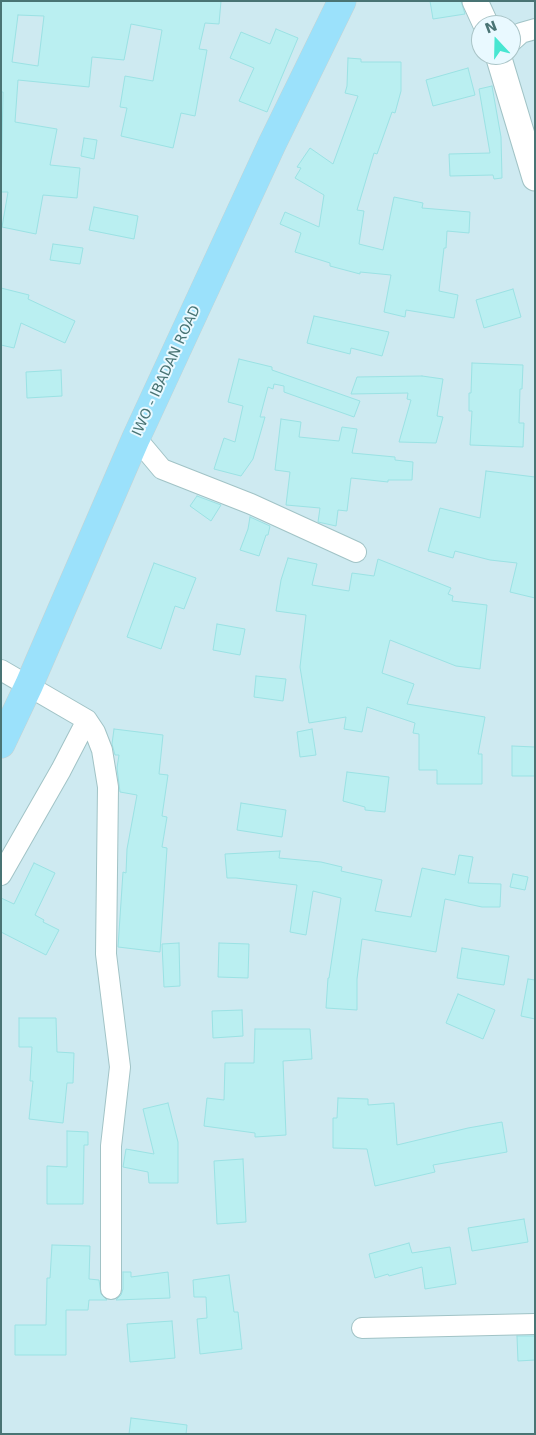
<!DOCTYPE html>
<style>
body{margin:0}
#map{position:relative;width:536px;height:1435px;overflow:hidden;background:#e3f6fc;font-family:"DejaVu Sans",sans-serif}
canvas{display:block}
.frame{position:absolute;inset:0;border:2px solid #497474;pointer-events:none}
.north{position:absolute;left:471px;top:15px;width:50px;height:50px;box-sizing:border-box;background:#e9f9ff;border:1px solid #a9c4c7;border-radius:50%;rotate:339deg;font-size:14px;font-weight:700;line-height:20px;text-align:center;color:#497474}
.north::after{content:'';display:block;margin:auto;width:18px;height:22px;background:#48e6d1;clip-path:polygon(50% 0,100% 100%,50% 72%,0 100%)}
</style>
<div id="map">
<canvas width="536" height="1435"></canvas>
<div class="frame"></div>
<div class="north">N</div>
</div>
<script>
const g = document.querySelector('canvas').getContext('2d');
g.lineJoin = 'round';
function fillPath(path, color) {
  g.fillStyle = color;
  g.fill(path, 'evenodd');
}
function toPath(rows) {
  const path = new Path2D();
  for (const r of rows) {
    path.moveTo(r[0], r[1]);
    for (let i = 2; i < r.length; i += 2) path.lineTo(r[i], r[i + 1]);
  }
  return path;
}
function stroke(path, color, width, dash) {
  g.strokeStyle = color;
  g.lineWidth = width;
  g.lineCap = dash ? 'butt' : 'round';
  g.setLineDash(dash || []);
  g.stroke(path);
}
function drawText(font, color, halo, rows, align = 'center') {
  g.font = font + ' "DejaVu Sans",sans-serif';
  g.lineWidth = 4;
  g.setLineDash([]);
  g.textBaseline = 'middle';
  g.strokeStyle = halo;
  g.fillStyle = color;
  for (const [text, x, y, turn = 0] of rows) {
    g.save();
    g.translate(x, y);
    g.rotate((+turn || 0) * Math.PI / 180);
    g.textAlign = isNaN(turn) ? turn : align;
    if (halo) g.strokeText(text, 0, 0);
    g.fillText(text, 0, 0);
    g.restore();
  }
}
const residential = toPath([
 [1,1,535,1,535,1434,1,1434],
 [481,25,511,25,511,55,481,55]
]);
const building = toPath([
 [1,1,221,1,219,24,205,23,199,49,207,50,195,116,181,113,173,148,121,136,127,108,120,107,125,76,153,81,162,30,131,24,124,60,92,57,89,87,18,80,15,122,57,129,50,165,80,168,77,198,43,195,36,234,2,227,8,192,1,192,3,92,1,92,1,1],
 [18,15,44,16,38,66,12,62,18,15],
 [430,1,461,1,465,14,433,19,430,1],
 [276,29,298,38,267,112,239,101,254,68,230,58,241,32,270,44,276,29],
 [348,58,361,59,361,62,401,62,401,91,395,113,392,112,377,154,374,153,357,210,364,211,359,244,383,250,394,197,423,203,422,208,470,212,469,233,447,231,446,248,444,248,439,291,458,295,454,318,406,310,405,317,384,312,391,275,360,272,360,274,330,266,330,263,295,252,301,233,280,224,285,212,319,227,324,195,295,178,301,168,297,167,310,148,333,164,358,96,345,93,347,86,348,58],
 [468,68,475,95,433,106,426,80,468,68],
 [492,86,501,137,502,178,494,179,493,175,450,176,449,154,490,153,479,89,492,86],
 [84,138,97,140,94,159,81,156,84,138],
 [94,207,138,216,134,239,89,230,94,207],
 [53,244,83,248,80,264,50,260,53,244],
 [1,288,29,295,28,299,75,321,65,343,21,323,14,348,1,345,1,288],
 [513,289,521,317,484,328,476,300,513,289],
 [314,316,389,332,382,356,351,348,350,354,307,343,314,316],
 [239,359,272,367,272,370,360,401,354,417,284,392,284,386,274,384,273,389,268,387,260,417,265,417,253,459,241,476,214,469,224,438,235,442,243,406,228,402,239,359],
 [472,363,523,365,522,389,520,389,519,423,524,423,523,447,470,445,472,411,469,411,469,393,471,393,472,363],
 [61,370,62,396,27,398,26,372,61,370],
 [422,376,443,379,437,416,443,417,436,443,399,442,411,400,407,399,408,393,351,394,357,377,422,376],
 [281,419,301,422,299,437,339,441,342,427,357,429,352,453,395,457,395,460,413,462,412,480,388,480,388,482,351,478,347,511,338,510,336,526,318,522,320,508,286,505,290,472,275,470,281,419],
 [486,471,535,477,535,598,510,592,517,563,490,560,455,551,453,558,428,551,440,508,480,518,486,471],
 [197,496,221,505,211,521,190,506,197,496],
 [250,517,270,526,268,535,266,535,259,556,240,550,248,529,250,517],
 [288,558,317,564,312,585,349,591,352,573,374,576,378,559,451,588,448,594,453,596,452,601,487,605,480,669,456,666,390,640,382,673,414,684,407,704,485,717,478,754,482,754,482,784,437,784,437,770,419,770,419,734,413,733,415,723,367,707,362,732,344,729,346,717,309,723,300,667,306,615,276,611,281,580,288,558],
 [154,563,196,578,184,609,175,606,161,649,127,637,154,563],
 [217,624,245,629,240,655,213,650,217,624],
 [256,676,286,679,283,701,254,697,256,676],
 [114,729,163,735,159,774,168,775,162,816,167,817,162,847,167,848,160,952,118,947,123,872,126,873,127,849,137,795,120,792,117,768,119,755,115,755,112,744,114,729],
 [312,729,316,755,300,757,297,732,312,729],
 [512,746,535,747,535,776,512,776,512,746],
 [347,772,389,777,385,812,365,810,365,807,343,801,347,772],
 [241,803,286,810,282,837,237,830,241,803],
 [280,851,279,858,321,862,342,867,341,871,382,880,375,911,411,917,422,868,455,875,459,855,473,857,468,883,501,884,500,907,482,907,445,899,436,952,362,939,357,979,357,1010,326,1008,328,978,329,978,341,898,313,891,306,935,290,932,297,885,236,878,227,878,225,854,280,851],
 [34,863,55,873,35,915,44,920,43,922,59,930,46,955,1,932,1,898,14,904,34,863],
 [513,874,528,877,525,890,510,887,513,874],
 [179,943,180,986,164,987,162,944,179,943],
 [219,943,249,944,248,978,218,977,219,943],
 [462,948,509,956,504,985,457,978,462,948],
 [528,979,535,980,535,1019,521,1016,528,979],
 [458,994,495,1010,483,1039,446,1023,458,994],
 [242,1010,243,1036,213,1038,212,1011,242,1010],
 [19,1018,56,1018,57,1052,74,1053,73,1083,67,1083,63,1123,29,1119,33,1081,30,1081,32,1047,19,1047,19,1018],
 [255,1029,310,1029,312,1059,283,1061,286,1135,255,1137,255,1133,204,1126,207,1098,224,1100,225,1063,254,1063,255,1029],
 [338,1098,368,1099,368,1105,394,1103,397,1145,468,1128,502,1122,507,1152,433,1165,435,1172,375,1186,367,1149,333,1148,333,1118,337,1118,338,1098],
 [168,1103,178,1142,178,1183,149,1183,148,1172,123,1167,126,1149,154,1154,143,1109,168,1103],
 [67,1131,88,1132,88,1145,84,1145,83,1204,47,1204,47,1166,67,1167,67,1131],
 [243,1159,246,1222,217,1224,214,1161,243,1159],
 [524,1219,528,1242,472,1251,468,1228,524,1219],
 [409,1243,412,1253,450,1247,456,1284,425,1289,422,1267,389,1276,388,1274,375,1278,369,1254,409,1243],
 [52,1245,90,1246,89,1279,99,1280,101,1294,107,1300,89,1300,88,1310,66,1310,66,1355,15,1355,15,1325,46,1325,47,1278,50,1278,52,1245],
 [123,1272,131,1272,131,1277,168,1272,170,1298,116,1300,121,1295,123,1289,123,1272],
 [229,1275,234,1312,238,1312,242,1349,200,1354,197,1319,207,1318,206,1297,194,1297,193,1280,229,1275],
 [172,1321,175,1358,130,1362,127,1324,172,1321],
 [517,1336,535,1336,535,1360,518,1361,517,1336],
 [131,1418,187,1425,186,1434,129,1434,131,1418]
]);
const minor = toPath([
 [511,42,521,33,535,29],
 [136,438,162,469,251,504,356,552],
 [1,670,87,720,95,732,102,750,108,787,106,954,120,1067,111,1146,111,1289],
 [1,875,61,770,87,720],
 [362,1328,535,1324]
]);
const tertiary = toPath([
 [475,1,486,25],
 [498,55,535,178]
]);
const primary = toPath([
 [1,744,29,685,136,438,272,144,342,1]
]);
const streetNames = [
 ["IWO - IBADAN ROAD",167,371,-65]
];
fillPath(residential, '#ceeaf1');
fillPath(building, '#baeff1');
stroke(building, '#9be2e4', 1);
stroke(minor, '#a1c3c6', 22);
stroke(tertiary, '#a1c3c6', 27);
stroke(primary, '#c5d3d3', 29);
stroke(minor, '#fff', 20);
stroke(tertiary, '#fff', 25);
stroke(primary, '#9be1fb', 28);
drawText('14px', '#497474', '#e9f9ff', streetNames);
</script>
